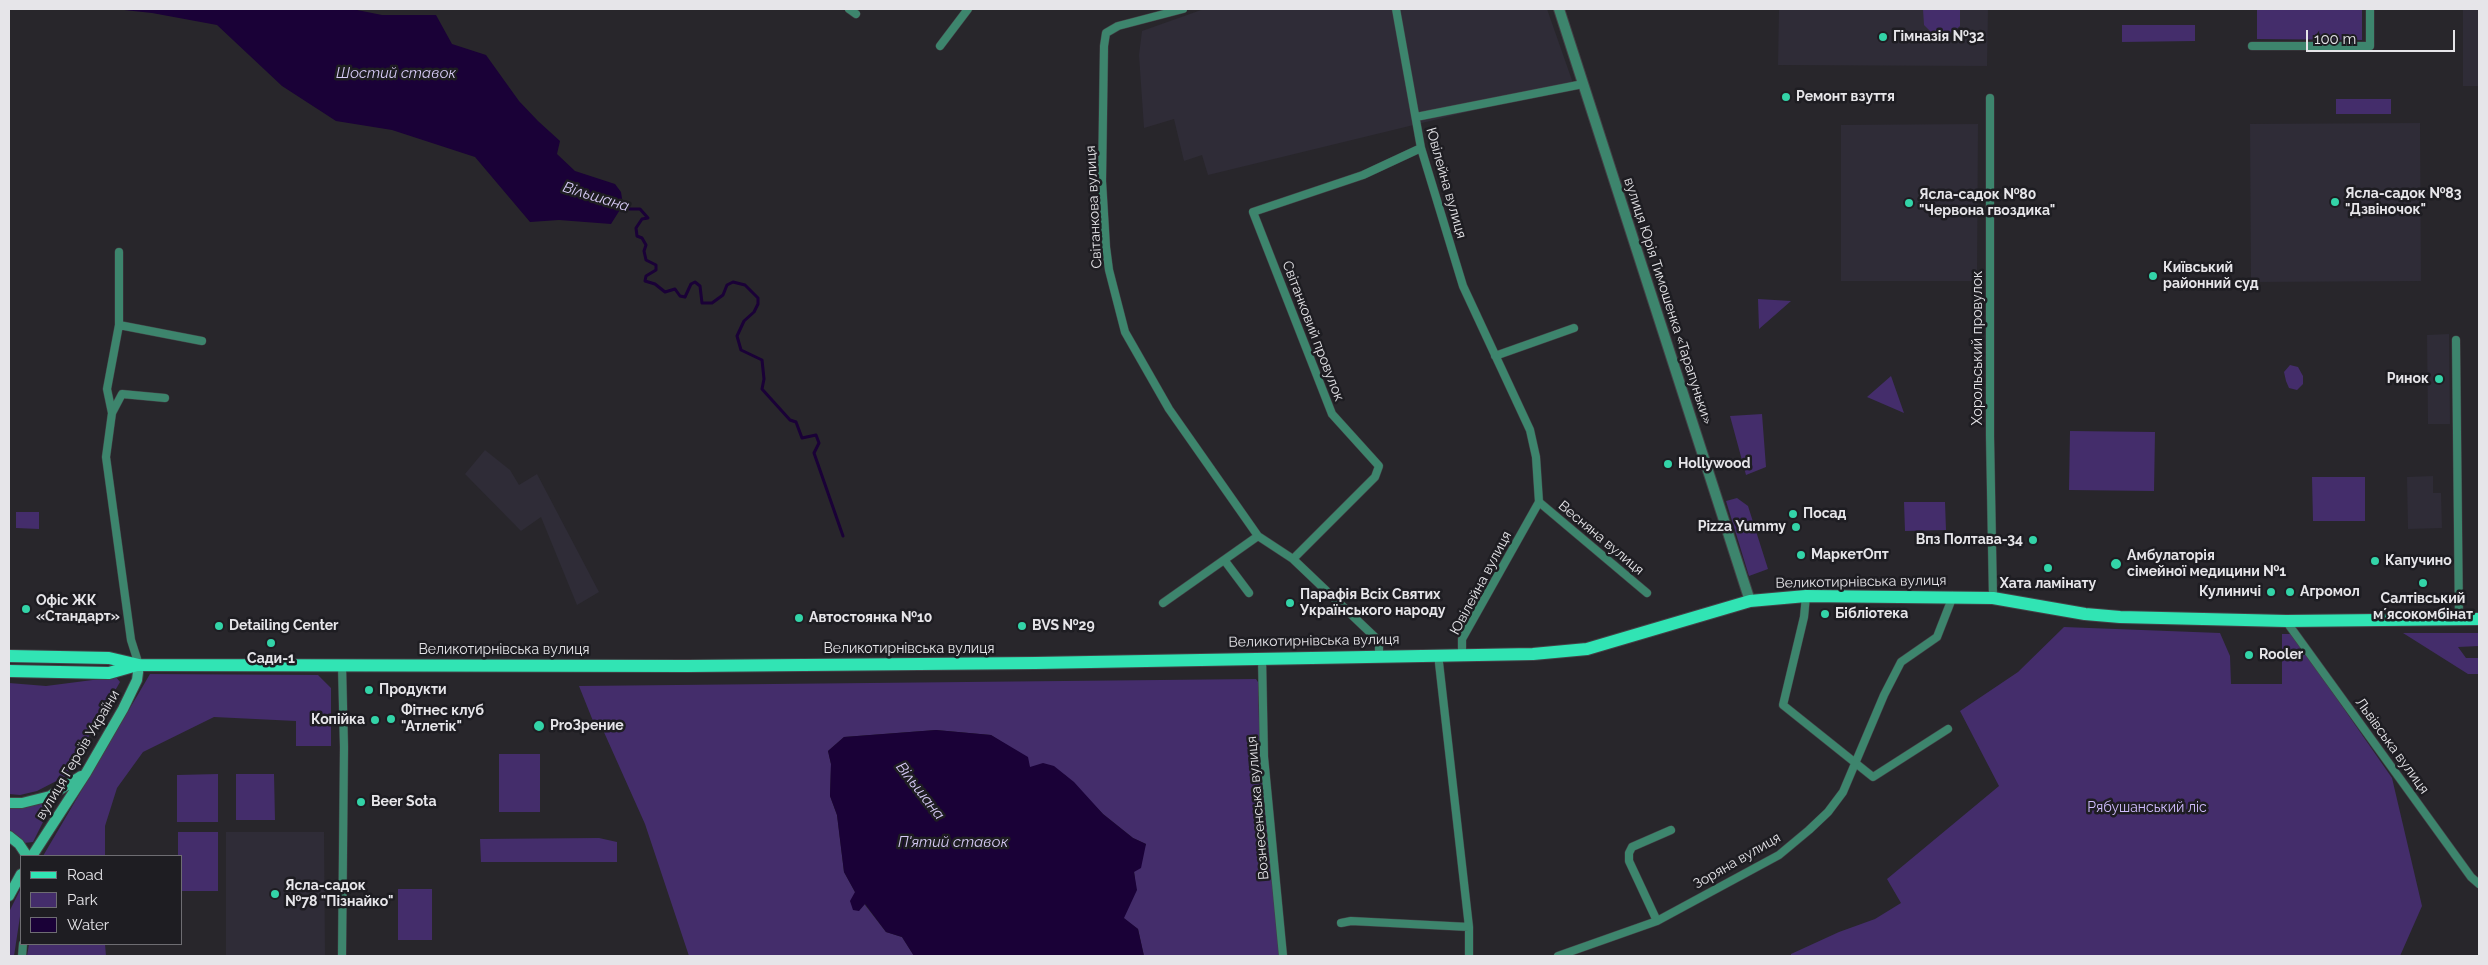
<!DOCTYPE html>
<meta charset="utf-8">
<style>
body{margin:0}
#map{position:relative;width:2488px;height:965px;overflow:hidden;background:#28262b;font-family:Raleway,sans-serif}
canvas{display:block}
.frame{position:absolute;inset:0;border:10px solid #e6e5e9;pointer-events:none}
.legend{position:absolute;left:20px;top:855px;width:162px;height:90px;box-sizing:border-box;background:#1e1d22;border:1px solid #6e6d72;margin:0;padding:6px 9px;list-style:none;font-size:15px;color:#e6e5e9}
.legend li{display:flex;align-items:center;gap:10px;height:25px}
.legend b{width:25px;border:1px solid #6e6d72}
.scale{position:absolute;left:2306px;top:30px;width:149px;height:22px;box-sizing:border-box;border:2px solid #e6e5e9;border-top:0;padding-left:6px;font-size:15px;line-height:18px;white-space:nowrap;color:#e6e5e9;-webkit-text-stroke:4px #1e1d22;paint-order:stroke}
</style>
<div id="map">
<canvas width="2488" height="965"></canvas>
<div class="frame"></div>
<ul class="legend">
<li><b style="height:6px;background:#31e4b4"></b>Road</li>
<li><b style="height:14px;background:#442d6b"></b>Park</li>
<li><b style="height:14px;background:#1a0137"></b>Water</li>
</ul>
<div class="scale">100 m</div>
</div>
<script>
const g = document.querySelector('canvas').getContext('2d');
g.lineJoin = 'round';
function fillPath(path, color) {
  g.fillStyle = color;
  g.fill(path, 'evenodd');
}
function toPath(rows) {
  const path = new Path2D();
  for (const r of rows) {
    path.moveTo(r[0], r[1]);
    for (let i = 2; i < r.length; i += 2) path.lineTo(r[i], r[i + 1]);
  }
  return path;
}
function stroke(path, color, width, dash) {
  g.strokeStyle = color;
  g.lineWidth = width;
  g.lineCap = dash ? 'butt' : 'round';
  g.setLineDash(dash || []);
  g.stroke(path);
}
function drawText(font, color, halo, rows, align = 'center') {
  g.font = font + ' Raleway,sans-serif';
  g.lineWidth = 5;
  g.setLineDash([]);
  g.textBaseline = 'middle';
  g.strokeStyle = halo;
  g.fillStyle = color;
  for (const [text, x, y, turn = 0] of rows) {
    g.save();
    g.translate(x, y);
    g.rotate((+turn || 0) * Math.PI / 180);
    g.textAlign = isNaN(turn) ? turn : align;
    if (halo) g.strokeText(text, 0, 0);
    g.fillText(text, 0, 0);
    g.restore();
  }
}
const built = toPath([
 [1204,9,1547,9,1574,86,1208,175,1202,155,1184,161,1174,119,1144,128,1139,55,1142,31],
 [1779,9,1988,9,1987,66,1778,65],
 [2463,9,2479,9,2479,86,2463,86],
 [2420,123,2421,281,2251,282,2250,124],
 [1978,124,1977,281,1841,281,1841,125],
 [2449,334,2450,424,2428,424,2427,335],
 [485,450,510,470,519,485,537,474,599,592,577,605,541,517,521,531,465,474],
 [2433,476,2433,493,2441,493,2442,528,2408,529,2407,477],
 [226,832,324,832,325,956,226,956]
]);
const green = toPath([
 [1923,9,1960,9,1960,26,1949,35,1932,33,1924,25],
 [2257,9,2362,9,2362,40,2257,39],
 [2122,25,2195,25,2195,41,2122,42],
 [2336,99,2391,99,2391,114,2336,114],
 [1758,299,1791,301,1759,329],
 [2290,365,2298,367,2303,376,2303,384,2297,390,2289,388,2286,381,2284,372],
 [1891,376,1904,413,1867,397],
 [1762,414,1766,467,1746,475,1730,416],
 [2070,431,2155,432,2154,491,2069,490],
 [2312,477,2365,477,2365,521,2313,521],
 [1737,498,1748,506,1768,569,1749,576,1726,501],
 [1904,502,1945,502,1946,530,1905,531],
 [16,512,39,512,39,529,16,528],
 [2064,627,2220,633,2230,656,2231,684,2282,684,2282,634,2292,634,2392,778,2422,906,2400,956,1791,956,1791,954,1839,932,1875,919,1901,903,1887,879,1999,786,1960,711,2018,672],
 [2403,633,2479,633,2479,646,2458,647,2466,658,2479,658,2479,674,2468,674],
 [150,674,318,675,331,688,331,746,296,746,296,721,214,717,143,752,117,788,105,826,105,856,43,856],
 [116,677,120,682,66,776,37,791,20,795,9,794,9,683,46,686],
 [1256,679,1258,682,1260,758,1281,956,1144,956,1138,929,1123,918,1136,890,1134,871,1146,844,1133,838,1103,814,1065,775,1030,767,1008,746,991,735,936,730,844,737,828,751,831,764,830,796,837,815,844,872,855,892,886,932,902,937,914,956,689,956,645,824,603,730,597,721,593,721,579,686],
 [499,754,540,754,540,812,499,812],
 [218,774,218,822,177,822,177,775],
 [236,774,274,774,275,820,236,820],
 [45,801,50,808,33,842,24,843,9,829,9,807,24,808],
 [178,832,218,832,218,891,181,891,181,856,178,856],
 [599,838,617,842,617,862,481,862,480,839],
 [21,888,21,910,14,956,9,956,9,912],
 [398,889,432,889,432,940,398,940],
 [29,944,105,944,106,956,27,956]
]);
const water = toPath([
 [115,9,352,9,382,15,436,15,452,44,486,55,519,101,538,121,560,141,557,154,575,171,615,184,621,192,623,205,611,224,559,220,530,222,475,157,392,130,336,121,282,86,217,25,152,13],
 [936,730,991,735,1028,757,1030,767,1043,763,1054,766,1074,782,1103,814,1133,838,1146,844,1141,868,1134,872,1137,890,1124,918,1138,929,1144,956,914,956,902,937,886,932,865,904,859,911,853,910,850,901,855,892,844,872,837,815,830,796,831,764,828,751,844,737]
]);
const stream = toPath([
 [620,205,630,209,640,209,648,218,642,219,636,228,637,236,642,238,646,245,644,251,646,260,656,265,656,270,646,276,645,281,655,284,665,292,675,289,680,296,685,297,691,284,695,282,700,286,702,303,712,303,723,295,727,285,733,282,745,285,758,298,758,304,754,312,744,321,737,336,741,350,762,360,764,379,762,389,790,420,796,422,802,438,816,435,819,443,814,453,843,536]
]);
const minor = toPath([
 [849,9,856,14],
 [1183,9,1118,26,1106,33,1104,46,1102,181,1106,247,1109,270,1125,332,1169,409,1258,536,1293,559,1379,641,1379,655],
 [1396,9,1421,148,1463,286,1530,430,1536,457,1539,502,1462,639,1462,654],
 [940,46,968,9],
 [2252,46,2370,46,2370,9],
 [1990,98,1990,436,1993,598],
 [1416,117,1583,84],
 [119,325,202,341],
 [2456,340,2459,620],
 [1495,356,1574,328],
 [112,413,107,389,119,325,119,252],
 [1539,502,1647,593],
 [1293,559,1375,477,1379,466,1332,414,1253,212,1363,175,1421,148],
 [1225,561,1249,593],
 [1806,596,1804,617,1783,705,1873,777,1948,729],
 [1163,603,1258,536],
 [2286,621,2471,877,2479,884],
 [1438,654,1469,927,1469,956],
 [1262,657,1264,757,1283,956],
 [139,665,131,640,106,457,112,413,122,394,165,398],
 [1657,921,1629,861,1629,853,1632,847,1671,830],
 [1341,923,1351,921,1469,927],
 [22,956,23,944],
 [342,956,344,747,342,665],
 [1558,956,1657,921,1779,855,1809,830,1828,812,1843,792,1884,695,1901,662,1937,637,1953,596]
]);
const tertiary = toPath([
 [1559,9,1750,601]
]);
const secondary = toPath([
 [9,803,22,803,50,796,81,776],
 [9,836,19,844,27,856],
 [32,856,86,773,123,709,137,680,139,665],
 [9,896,21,874]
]);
const primary = toPath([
 [9,656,109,658,139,665,688,666,1035,663,1533,654,1587,649,1750,601,1806,596,1993,598,2085,614,2120,617,2286,621,2479,619],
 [9,671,109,673,137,665]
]);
const markers = [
 [1883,37,5,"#33d4a8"],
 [1786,97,5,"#33d4a8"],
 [2335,202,5,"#33d4a8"],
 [1909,203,5,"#33d4a8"],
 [2153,276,5,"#33d4a8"],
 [2439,379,5,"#33d4a8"],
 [1668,464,5,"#33d4a8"],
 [1793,514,5,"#33d4a8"],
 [1796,527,5,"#33d4a8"],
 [2033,540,5,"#33d4a8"],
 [1801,555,5,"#33d4a8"],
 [2375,561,5,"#33d4a8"],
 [2116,564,6,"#33d4a8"],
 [2048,568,5,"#33d4a8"],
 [2423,583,5,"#33d4a8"],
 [2271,592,5,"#33d4a8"],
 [2290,592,5,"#33d4a8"],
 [1290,603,5,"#33d4a8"],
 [26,609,5,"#33d4a8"],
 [1825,614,5,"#33d4a8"],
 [799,618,5,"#33d4a8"],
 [219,626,5,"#33d4a8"],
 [1022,626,5,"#33d4a8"],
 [271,643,5,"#33d4a8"],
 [2249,655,5,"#33d4a8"],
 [369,690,5,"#33d4a8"],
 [391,719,5,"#33d4a8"],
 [375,720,5,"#33d4a8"],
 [539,726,6,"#33d4a8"],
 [361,802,5,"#33d4a8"],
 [275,894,5,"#33d4a8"]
];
const poiNames = [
 ["Гімназія №32",1893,37],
 ["Ремонт взуття",1796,97],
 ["Ясла-садок №83",2345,194],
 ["\"Дзвіночок\"",2345,210],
 ["Ясла-садок №80",1919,195],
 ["\"Червона гвоздика\"",1919,211],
 ["Київський",2163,268],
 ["районний суд",2163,284],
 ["Ринок",2429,379,"right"],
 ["Hollywood",1678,464],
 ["Посад",1803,514],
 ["Pizza Yummy",1786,527,"right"],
 ["Впз Полтава-34",2023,540,"right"],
 ["МаркетОпт",1811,555],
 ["Амбулаторія",2127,556],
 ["сімейної медицини №1",2127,572],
 ["Капучино",2385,561],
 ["Хата ламінату",2048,584,"center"],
 ["Кулиничі",2261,592,"right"],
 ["Агромол",2300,592],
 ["Парафія Всіх Святих",1300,595],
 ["Українського народу",1300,611],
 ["Салтівський",2423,599,"center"],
 ["мʼясокомбінат",2423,615,"center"],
 ["Офіс ЖК",36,601],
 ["«Стандарт»",36,617],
 ["Бібліотека",1835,614],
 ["Автостоянка №10",809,618],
 ["Detailing Center",229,626],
 ["BVS №29",1032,626],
 ["Rooler",2259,655],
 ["Сади-1",271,659,"center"],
 ["Продукти",379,690],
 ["Фітнес клуб",401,711],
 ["\"Атлетік\"",401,727],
 ["Копійка",365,720,"right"],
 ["ProЗрение",550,726],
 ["Beer Sota",371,802],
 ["Ясла-садок",285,886],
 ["№78 \"Пізнайко\"",285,902]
];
const streetNames = [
 ["Ювілейна вулиця",1446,183,74],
 ["Світанкова вулиця",1094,207,-93],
 ["вулиця Юрія Тимошенка «Тарапуньки»",1668,301,72],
 ["Світанковий провулок",1313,331,69],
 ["Хорольський провулок",1978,348,-90],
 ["Весняна вулиця",1601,538,40],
 ["Великотирнівська вулиця",1861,582,-1],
 ["Ювілейна вулиця",1481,583,-62],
 ["Великотирнівська вулиця",1314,641,-1],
 ["Великотирнівська вулиця",909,649],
 ["Великотирнівська вулиця",504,650],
 ["Львівська вулиця",2392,746,54],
 ["вулиця Героїв України",78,755,-59],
 ["Вознесенська вулиця",1258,808,-95],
 ["Зоряна вулиця",1737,861,-30]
];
const parkNames = [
 ["Рябушанський ліс",2147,808]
];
const waterNames = [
 ["Шостий ставок",396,73],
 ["Вільшана",596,197,17],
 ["Вільшана",920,791,52],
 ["П'ятий ставок",953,842]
];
fillPath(built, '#2f2c37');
fillPath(green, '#442d6b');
fillPath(water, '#1a0137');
stroke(stream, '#1a0137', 3);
stroke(minor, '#434146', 9);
stroke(tertiary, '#434146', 12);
stroke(secondary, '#434146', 12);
stroke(primary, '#434146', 14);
stroke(minor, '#3d856d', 8);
stroke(tertiary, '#3d856d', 10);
stroke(secondary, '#3cba95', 10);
stroke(primary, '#31e4b4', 12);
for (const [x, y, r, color] of markers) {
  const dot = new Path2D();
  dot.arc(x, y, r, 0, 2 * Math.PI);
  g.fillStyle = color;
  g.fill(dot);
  stroke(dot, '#1e1d22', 2);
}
drawText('bold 14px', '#e6e5e9', '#1e1d22', poiNames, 'left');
drawText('14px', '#e6e5e9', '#1e1d22', streetNames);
drawText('14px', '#d0bdfd', '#1e1d22', parkNames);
drawText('italic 15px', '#d6caf5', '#1e1d22', waterNames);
</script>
